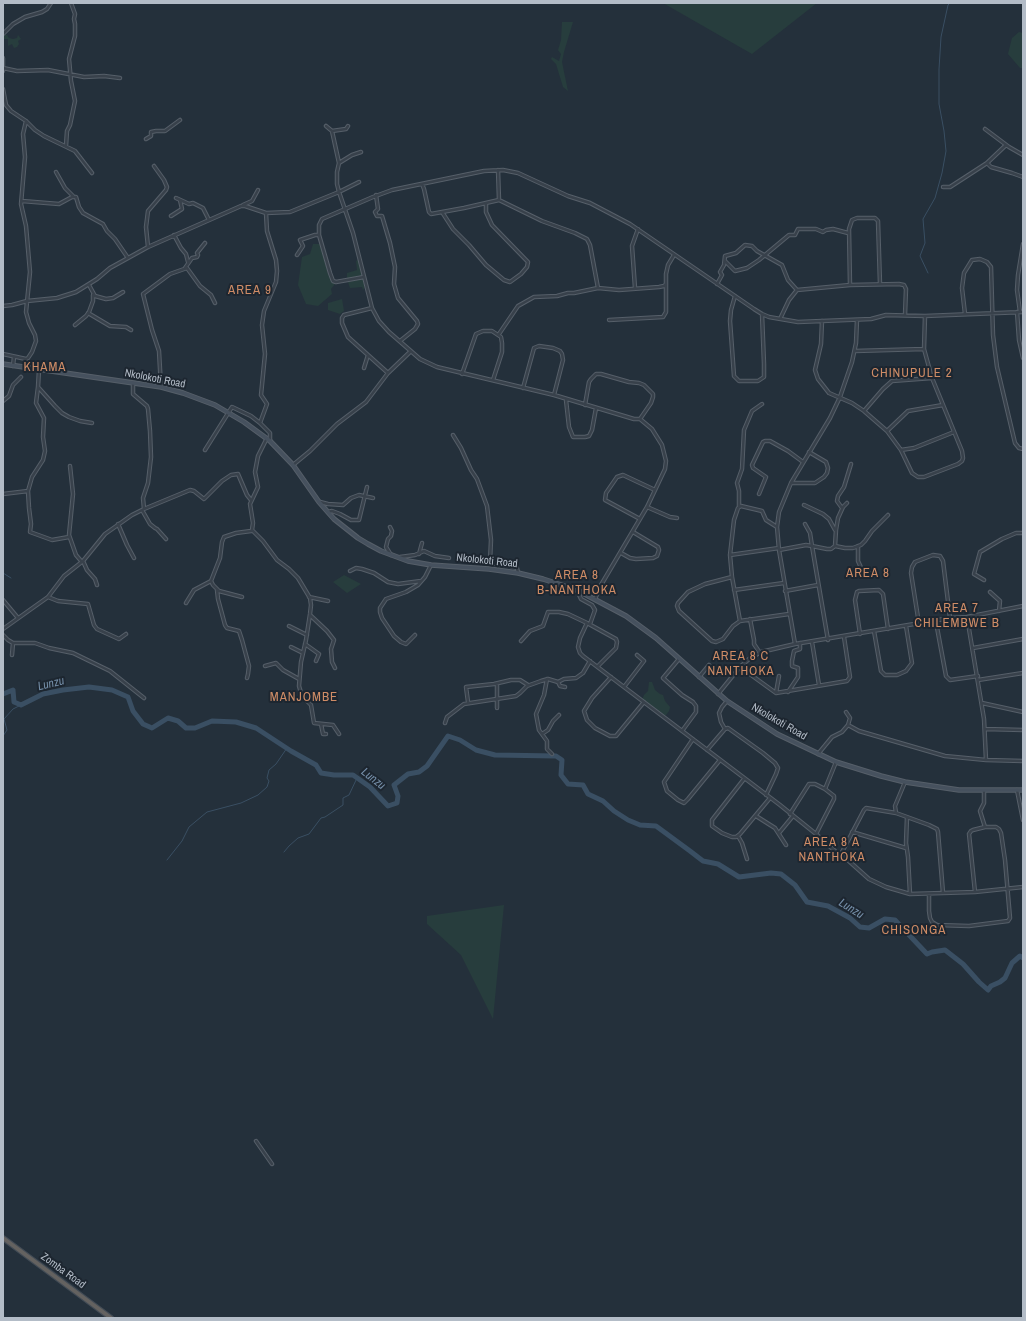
<!DOCTYPE html>
<style>
body{margin:0}
#map{position:relative;width:1026px;height:1321px;overflow:hidden;background:#24303b;font-family:"Archivo Narrow",sans-serif}
canvas{display:block}
.frame{position:absolute;inset:0;border:4px solid #b3bcc7;pointer-events:none}
</style>
<div id="map">
<canvas width="1026" height="1321"></canvas>
<div class="frame"></div>
</div>
<script>
const g = document.querySelector('canvas').getContext('2d');
g.lineJoin = 'round';
function fillPath(path, color) {
  g.fillStyle = color;
  g.fill(path, 'evenodd');
}
function toPath(rows) {
  const path = new Path2D();
  for (const r of rows) {
    path.moveTo(r[0], r[1]);
    for (let i = 2; i < r.length; i += 2) path.lineTo(r[i], r[i + 1]);
  }
  return path;
}
function stroke(path, color, width, dash) {
  g.strokeStyle = color;
  g.lineWidth = width;
  g.lineCap = dash ? 'butt' : 'round';
  g.setLineDash(dash || []);
  g.stroke(path);
}
function drawText(font, color, halo, rows, align = 'center') {
  g.font = font + ' "Archivo Narrow",sans-serif';
  g.lineWidth = 4;
  g.setLineDash([]);
  g.textBaseline = 'middle';
  g.strokeStyle = halo;
  g.fillStyle = color;
  for (const [text, x, y, turn = 0] of rows) {
    g.save();
    g.translate(x, y);
    g.rotate((+turn || 0) * Math.PI / 180);
    g.textAlign = isNaN(turn) ? turn : align;
    if (halo) g.strokeText(text, 0, 0);
    g.fillText(text, 0, 0);
    g.restore();
  }
}
const green = toPath([
 [663,3,817,3,752,54],
 [562,22,573,22,564,52,562,62,568,91,563,87,556,64,551,59,552,57,559,61,561,54,558,50,561,40],
 [1019,32,1023,33,1023,68,1020,68,1008,54,1012,38],
 [3,35,7,35,9,38,13,39,17,38,18,35,21,39,18,41,19,44,17,47,14,48,12,44,8,46,8,39,3,39],
 [313,244,321,244,328,274,335,284,331,289,332,294,318,306,306,304,298,285,302,257,310,254],
 [359,259,363,276,347,279,347,273,357,270,356,261],
 [363,278,365,287,363,290,362,287,350,288,348,282],
 [342,299,344,311,340,314,328,310,328,303],
 [344,575,361,584,347,593,333,582],
 [649,682,652,682,655,690,660,694,663,695,665,701,670,707,669,711,666,715,662,715,642,700,644,695,648,691],
 [504,905,493,1019,461,955,427,924,427,916]
]);
const stream = toPath([
 [928,273,920,256,925,243,923,219,935,198,942,173,946,151,944,131,939,104,939,69,941,37,948,5,950,3],
 [3,573,11,578],
 [3,736,7,730,4,719,13,709,21,705],
 [284,852,289,846,298,838,309,834,321,818,325,817,343,805,343,798,349,795,357,778],
 [167,860,182,841,189,827,207,812,241,803,258,795,267,787,269,781,267,778,269,770,276,764,287,748]
]);
const river = toPath([
 [3,694,13,690,14,702,21,705,43,694,63,690,89,687,112,690,128,697,133,711,143,724,152,728,168,718,178,721,186,728,195,728,212,721,236,722,256,728,291,751,316,765,321,773,334,775,353,775,370,787,388,806,397,803,398,796,394,785,408,774,419,772,427,766,448,736,460,740,476,750,495,755,556,756,562,760,561,775,568,784,583,785,588,794,603,801,614,811,628,820,640,825,656,826,690,851],
 [690,851,703,861,718,864,739,877,771,873,781,874,795,885,807,902,828,906,850,918,860,927,869,928,885,919,895,920,927,954,932,952,945,950,963,964,979,982,988,990,991,986,1000,982,1005,978,1012,963,1020,956,1023,958]
]);
const minor = toPath([
 [3,34,13,24,25,17,42,12,47,9,51,3],
 [3,58,3,71],
 [3,68,17,71,48,70,84,77,104,76,120,78],
 [3,89,6,105,11,111,26,121,35,130,44,136,75,151,92,173],
 [326,126,332,131,346,129,348,126],
 [985,129,1009,147,1023,155],
 [332,131,339,163],
 [146,139,151,136,151,132,156,131,165,131,180,120],
 [66,146,67,131,70,125,75,101,71,81,69,59,75,36,75,24,74,19,75,14,71,3],
 [361,152,352,155,339,163,337,172,337,184,339,192,353,233,372,308,379,321,389,332,420,359,437,367,554,395,634,419,640,419,652,429,662,445,666,461,665,469,647,507,601,585,595,599],
 [987,163,991,167,1012,173,1023,177],
 [498,170,499,200],
 [56,172,65,188,73,196],
 [422,184,424,189,429,212,431,214,464,208,499,200,542,221,575,233,587,239,590,245,598,288],
 [943,187,950,187,967,176,987,163,1006,145],
 [376,195,378,209,375,212,377,216,382,216,390,243,395,267,394,284,398,298,417,321,418,324,415,329,400,341],
 [176,198,189,204,193,203,203,208,209,220],
 [22,201,59,204,72,197,76,197,79,207,83,213,103,224,107,231,115,239,128,258],
 [243,205,252,201,258,190],
 [442,212,453,229,469,245,486,265,504,280,510,282,521,274,527,267,528,262,492,225,486,212,486,203],
 [171,216,182,209,180,200],
 [174,235,181,248,186,254,188,262],
 [148,247,146,227,148,211,166,190,167,187,164,180,154,166],
 [297,255,303,246,300,240,315,235,319,235],
 [725,261,735,271,747,268,759,260,789,235,795,235,798,229,816,229,823,232,826,230,833,229,848,233],
 [185,268,192,258,197,257,198,255,197,253,205,243],
 [364,277,336,282,333,281,330,273,319,235,319,225,322,219,373,197,392,190,484,171,503,170,518,173,568,196,590,203,630,224,754,309,762,314,769,317,798,322,871,319,886,315,925,316,1023,312],
 [717,284,722,275,720,272,724,265,725,256,736,253,745,245,752,246,757,251,782,265,788,280,797,290],
 [89,285,95,296,106,299,113,298,123,292],
 [850,285,849,229,852,220,857,218,875,218,878,221,880,284],
 [635,288,632,246,638,229],
 [735,296,731,310,730,321,734,376,739,381,758,381,764,377,764,364,762,314],
 [3,306,12,305,27,301,57,298,76,292,97,279,110,268,148,247,241,206,245,206,266,213,290,212,339,192,359,182],
 [372,308,344,315,342,318,342,323,348,337,388,373],
 [1017,312,1019,340,1023,358],
 [1020,312,1017,290,1018,275,1023,244],
 [88,313,110,326,126,327,131,330],
 [965,314,962,288,964,273,972,260,980,259,987,262,991,267,993,335,997,367,1015,443,1019,448,1023,449],
 [780,319,789,300,797,290,850,285,899,284,904,285,906,289,905,315],
 [609,320,663,317,666,312,666,274,668,265,674,255],
 [822,321,821,344,815,370,818,379,829,393,852,403,864,411,887,431,901,450,912,473,918,477,924,477,958,464,962,461,963,458,962,451,932,378,924,349,925,316],
 [75,325,86,316,89,312,93,301,93,295],
 [499,334,518,306,534,297,557,296,568,293,574,293,598,288,619,290,659,287,664,286,666,284],
 [855,351,924,349],
 [3,354,26,359,28,358,32,352,36,341,35,335,29,323,26,312,30,272,26,226,21,204,25,157,23,134,26,121],
 [13,366,14,357],
 [364,368,368,355],
 [39,370,38,387,55,406,62,413,69,417,80,421,92,423],
 [462,374,476,334,483,331,492,331,501,337,502,343,502,352,493,380],
 [38,387,36,403,44,418,43,437,45,451,43,460,32,477,28,491,29,508,31,524,30,532,52,540,69,537],
 [161,387,159,351,152,330,143,294,170,274,187,268,200,286,211,295,215,303],
 [523,388,534,348,539,346,553,348,560,351,562,354,563,360,554,395],
 [566,400,569,427,573,437,585,437,589,436,592,430,596,408],
 [3,401,9,396,13,385,21,377],
 [585,405,589,382,591,379,596,374,601,374,629,382,639,383,644,385,653,394,653,397,651,403,640,419],
 [864,411,883,389,892,381,932,378],
 [260,423,267,404,261,395,265,354,262,325,264,311,276,282,277,271,276,260,267,231,266,213],
 [887,431,908,411,943,405],
 [453,435,461,448,471,470,477,479,487,506,491,540,490,562],
 [205,450,232,407,251,416,260,423,270,433,270,440],
 [901,450,914,448,954,432],
 [293,465,310,451,337,424,366,402,388,373,411,351],
 [70,466,73,494,69,535,76,555,82,562],
 [791,483,815,483,824,477,827,473,828,468,826,462,809,452],
 [3,494,28,491],
 [759,494,766,477,753,468,752,465,763,442,765,441,770,441,788,451,803,462],
 [320,502,328,504,343,505,351,498,359,495,373,498],
 [804,505,823,514,829,519,835,530],
 [739,506,739,491,737,483,742,469,744,430,752,411,762,404],
 [647,507,670,517,677,518],
 [842,508,837,501,838,496,844,487,851,464],
 [144,509,190,490,194,491,204,499,222,481,231,475,238,474,247,495,251,500],
 [142,510,150,524,155,528,157,529,166,539],
 [328,512,332,511,340,514,351,520,359,520,367,487],
 [640,519,605,500,606,493,617,477,623,475,655,490],
 [118,524,127,545,134,558],
 [805,524,810,533,812,546,827,549,831,549,835,546,845,548,853,548,861,545,865,541,872,531,888,515],
 [390,527,392,531,391,536,388,539,386,547,391,555],
 [252,530,263,541,277,560,289,569,298,578,310,598,311,605,310,614,306,640,301,662,299,686,302,696,311,705,314,723,333,725,339,734],
 [835,546,836,530,838,518,843,507,847,503],
 [858,546,858,561,863,572,873,574],
 [779,550,806,545,812,546,828,640],
 [621,553,630,558,636,559,653,558,657,556,659,550,658,547,633,532],
 [419,554,422,543],
 [730,555,779,548],
 [400,557,415,555,424,551,435,556,449,558],
 [470,560,511,566,517,568,518,573],
 [83,561,87,570,95,579,97,585],
 [350,571,356,568,362,569,374,573,388,582,398,584,421,581],
 [732,577,705,584,688,592,678,603,677,606,679,611,712,641,716,642,723,639,733,626,740,621,789,614],
 [984,580,974,574,980,552,1002,539,1016,533,1023,533],
 [217,590,218,599,225,625,227,628,239,631,242,640,249,666,248,674,247,678],
 [577,590,581,599,592,605,595,610,590,624],
 [734,590,784,583],
 [785,591,818,585],
 [990,592,1000,601,999,611],
 [48,597,58,601,88,604,94,625,97,629,119,639,126,634],
 [242,597,219,591,213,585,211,581,220,558,222,542,224,537,236,533,251,531,252,530,253,523,250,504,258,487,255,472,258,456,267,438],
 [309,597,328,601],
 [3,600,18,618],
 [186,603,194,590,211,581],
 [310,615,327,631,334,640,331,649,332,662,335,668],
 [967,617,984,719,986,760],
 [750,619,754,640,754,644,760,653],
 [740,621,732,577,730,555,734,520,738,508,741,506,762,511,766,520,777,527],
 [936,622,946,676,950,680,978,676],
 [587,623,580,638,578,647,580,653,583,656,780,805,816,834,836,852,841,854,869,879,886,887,910,894,975,892,1023,887],
 [919,624,911,573,912,567,915,562,933,555,940,556,943,561,950,618],
 [289,626,307,635],
 [3,629,48,597,64,576,83,561,105,534,132,515,144,509,143,498,148,483,151,457,150,431,148,409,147,406,133,394,133,383],
 [874,631,881,671,885,675,897,675,906,671,912,663,906,626],
 [860,634,855,600,857,592,859,591,879,590,883,594,888,629],
 [3,635,8,640,13,643,35,643,49,648,73,653,110,671,144,698],
 [415,635,406,644,401,642,394,636,382,618,380,612,380,608,386,599,406,592,418,585,425,577,431,565],
 [521,641,530,631,543,626,548,612,559,612,568,614,587,623,616,639,617,642,616,648,598,666],
 [812,642,819,685],
 [305,644,319,654,316,661],
 [795,644,779,550,777,527,779,512,791,483,830,418,840,397,852,362,856,343,857,320],
 [291,647,303,653],
 [973,648,1023,639],
 [12,655,13,643],
 [679,659,663,678,682,695,693,702,696,706,696,712,682,731],
 [265,666,276,663,283,670,299,679],
 [740,667,776,693,847,681,850,677,844,637],
 [611,677,592,698,584,711,587,720,595,728,610,736,616,736,644,702],
 [699,677,709,665],
 [547,679,544,695,536,714,539,730,547,741,547,749,552,754],
 [978,680,1023,673],
 [558,682,560,686,565,687],
 [624,687,644,661,637,655],
 [788,692,798,677,798,668,792,666,792,661,794,651,800,649,800,643],
 [776,693,779,676],
 [718,694,740,667,749,659,761,652,795,644,950,618,967,617,1023,606],
 [468,702,466,687,494,684,511,680,520,680,528,685],
 [982,703,1023,712],
 [497,708,497,684],
 [445,723,447,717,464,704,516,696,520,693,527,686,541,681,548,679,558,682,564,679,576,678,583,673,590,661],
 [321,724,323,734,326,734],
 [848,725,859,731,945,756,986,760,1023,761],
 [725,729,721,722,719,713,722,707,727,701],
 [985,729,1023,730],
 [542,734,548,730,553,721,559,715],
 [693,739,664,782,667,791,678,800,684,803,688,799,720,760],
 [707,750,725,729,728,728,763,753,775,763,778,768,776,774,766,795],
 [818,754,832,737,842,732,848,725,850,718,846,712],
 [744,779,712,820,712,826,722,833,732,837,736,837,740,834,770,798],
 [825,789,836,762],
 [1017,790,1023,820],
 [984,791,984,803,980,811,985,827],
 [896,813,895,806,905,782],
 [790,814,809,784,815,784,825,789,834,796,834,799,816,834],
 [756,816,775,828,786,845],
 [907,817,906,843,908,857,910,894],
 [852,832,906,848],
 [779,833,793,816],
 [738,836,742,843,747,859],
 [841,854,864,810,866,808,896,813,929,825,937,829,938,832,943,893],
 [929,894,929,911,930,918,932,922,937,925,969,926,1008,921,1010,918,1005,860,1001,833,999,829,996,827,985,827,973,830,971,831,969,834,975,892],
 [256,1141,272,1164]
]);
const secondary = toPath([
 [3,364,161,387,183,393,215,405,244,422,270,441,293,465,319,502,334,519,358,538,368,544,381,551,408,561,431,565,489,569,518,573,543,579,577,590,626,616,656,638,727,701,777,734,836,762,881,776,905,782,959,790,1023,790]
]);
const trunk = toPath([
 [3,1238,111,1318]
]);
const streetNames = [
 ["Nkolokoti Road",155,379,11],
 ["Nkolokoti Road",487,561,6],
 ["Nkolokoti Road",779,722,30],
 ["Zomba Road",63,1271,36]
];
const waterNames = [
 ["Lunzu",51,684,-13],
 ["Lunzu",373,779,38],
 ["Lunzu",851,909,32]
];
const quarterNames = [
 ["AREA 9",250,291],
 ["KHAMA",45,368],
 ["CHINUPULE 2",912,374],
 ["AREA 8",868,574],
 ["AREA 8",577,576],
 ["B-NANTHOKA",577,591],
 ["AREA 7",957,609],
 ["CHILEMBWE B",957,624],
 ["AREA 8 C",741,657],
 ["NANTHOKA",741,672],
 ["MANJOMBE",304,698],
 ["AREA 8 A",832,843],
 ["NANTHOKA",832,858],
 ["CHISONGA",914,931]
];
fillPath(green, '#273d3d');
stroke(stream, '#3a4f63', 1);
stroke(river, '#3a4f63', 5);
stroke(minor, '#565f69', 4.5);
stroke(secondary, '#565f69', 5.5);
stroke(trunk, '#434c56', 6);
stroke(minor, '#38414b', 2.5);
stroke(secondary, '#46515e', 3.5);
stroke(trunk, '#646260', 4);
drawText('11px', '#b3bcc7', '#1d2630', streetNames);
drawText('italic 12px', '#758fa9', '#1d2630', waterNames);
g.letterSpacing = '1px';
drawText('13px', '#cf8c66', '#1d2630', quarterNames);
g.letterSpacing = '0px';
</script>
